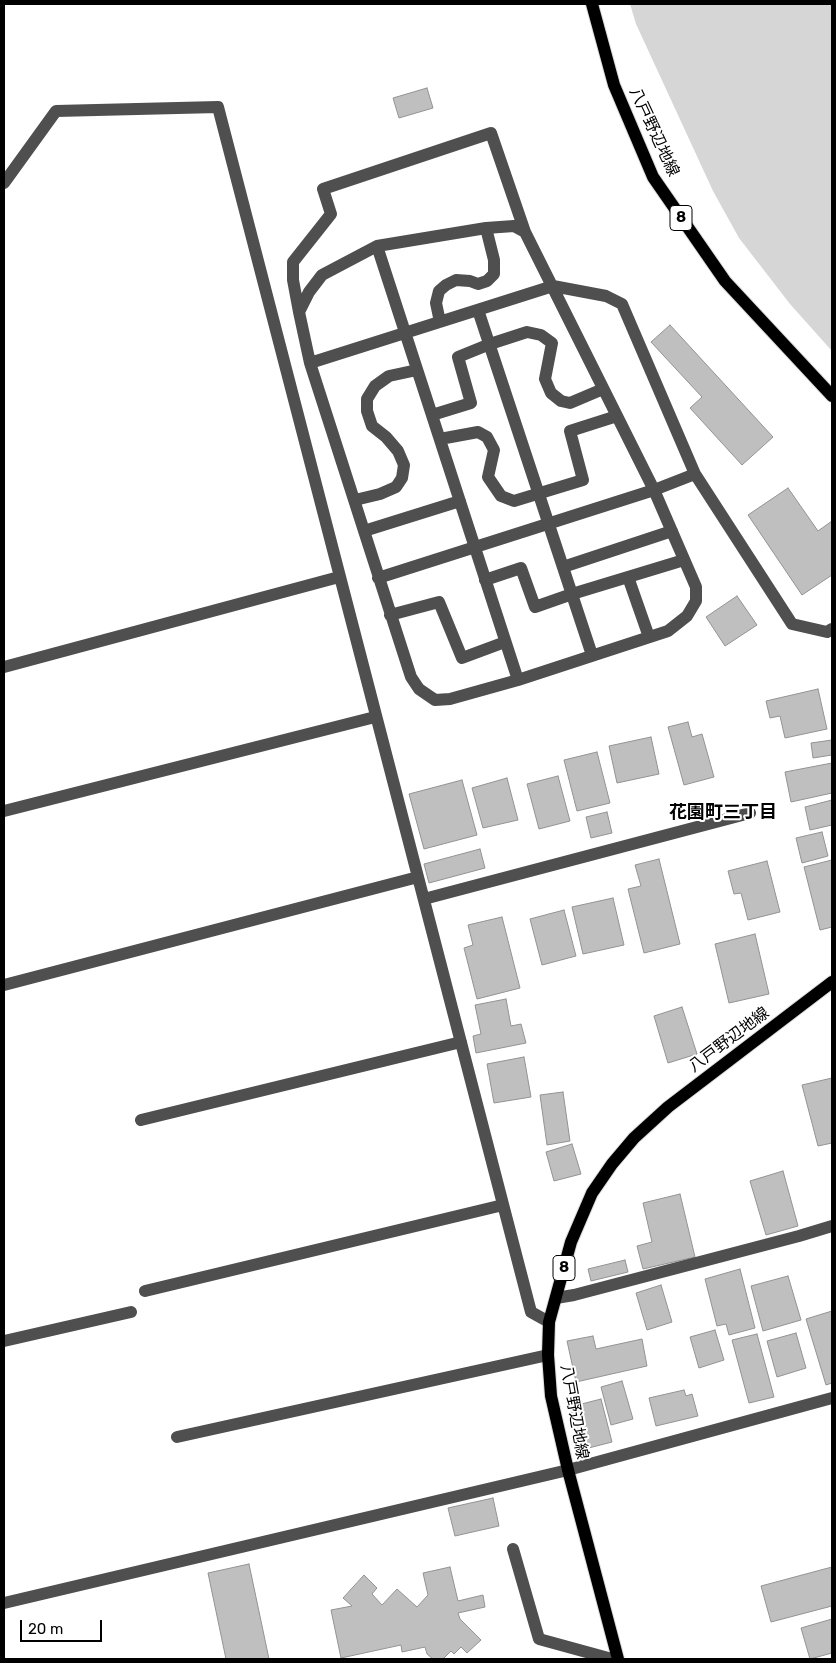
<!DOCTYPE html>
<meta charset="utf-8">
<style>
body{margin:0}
#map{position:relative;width:836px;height:1663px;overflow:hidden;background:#fff;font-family:Rubik,sans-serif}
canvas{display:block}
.frame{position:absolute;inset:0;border:5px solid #000;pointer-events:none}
.scale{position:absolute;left:20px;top:1620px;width:82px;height:22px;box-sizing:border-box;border:2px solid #000;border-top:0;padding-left:6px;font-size:15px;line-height:18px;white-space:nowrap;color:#000;-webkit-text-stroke:4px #fff;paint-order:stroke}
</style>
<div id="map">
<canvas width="836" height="1663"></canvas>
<div class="frame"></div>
<div class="scale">20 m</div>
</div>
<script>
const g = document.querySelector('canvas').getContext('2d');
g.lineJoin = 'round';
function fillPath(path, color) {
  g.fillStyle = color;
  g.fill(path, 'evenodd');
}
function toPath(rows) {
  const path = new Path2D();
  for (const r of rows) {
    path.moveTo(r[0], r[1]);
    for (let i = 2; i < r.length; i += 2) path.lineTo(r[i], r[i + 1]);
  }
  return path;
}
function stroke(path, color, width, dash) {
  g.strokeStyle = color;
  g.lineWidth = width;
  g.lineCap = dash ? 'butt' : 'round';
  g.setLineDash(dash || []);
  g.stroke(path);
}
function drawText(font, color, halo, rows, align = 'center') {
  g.font = font + ' Rubik,"Noto Sans JP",sans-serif';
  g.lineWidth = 4;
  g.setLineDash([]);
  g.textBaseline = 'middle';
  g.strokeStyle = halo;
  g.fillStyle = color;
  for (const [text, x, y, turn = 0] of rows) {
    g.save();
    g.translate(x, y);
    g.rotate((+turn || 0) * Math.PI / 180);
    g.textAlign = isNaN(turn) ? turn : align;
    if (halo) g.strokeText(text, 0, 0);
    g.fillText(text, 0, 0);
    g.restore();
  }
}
const green = toPath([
 [630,4,832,4,832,351,790,304,739,238,713,191,636,24]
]);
const building = toPath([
 [427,88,433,108,399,118,393,98,427,88],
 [670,325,773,437,742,465,690,408,702,397,651,342,670,325],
 [788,488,818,531,832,521,832,575,802,595,748,515,788,488],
 [737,596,757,625,725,646,706,617,737,596],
 [818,689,827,729,785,738,780,716,770,718,766,701,818,689],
 [688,722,692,737,702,734,714,777,684,785,668,727,688,722],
 [651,737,659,774,617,783,609,746,651,737],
 [832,740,832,755,813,758,811,743,832,740],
 [597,752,610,803,577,811,564,760,597,752],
 [832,763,832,793,791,802,785,772,832,763],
 [558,776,570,821,539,829,527,784,558,776],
 [507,778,518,820,483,828,472,788,507,778],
 [462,780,477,835,424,849,409,794,462,780],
 [832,800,832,825,810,830,805,807,832,800],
 [607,812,612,833,591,838,586,817,607,812],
 [822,832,828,856,802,863,796,838,822,832],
 [480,849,485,868,429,883,424,864,480,849],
 [659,859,680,944,644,953,628,889,641,886,635,865,659,859],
 [832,860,832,927,820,930,804,867,832,860],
 [767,861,780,912,748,920,741,893,734,894,728,871,767,861],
 [613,898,624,945,583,954,572,907,613,898],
 [564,910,576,956,542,965,530,919,564,910],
 [502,917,520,988,477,999,464,948,473,945,468,925,502,917],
 [755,934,769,994,729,1003,715,944,755,934],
 [506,999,511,1026,521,1024,526,1043,476,1053,473,1036,481,1034,475,1005,506,999],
 [682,1007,697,1054,668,1063,654,1016,682,1007],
 [524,1057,531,1097,494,1103,487,1064,524,1057],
 [832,1078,832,1143,818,1146,802,1085,832,1078],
 [563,1092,570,1141,547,1145,540,1095,563,1092],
 [572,1144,581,1174,554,1181,546,1152,572,1144],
 [783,1171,798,1226,766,1235,750,1181,783,1171],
 [680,1194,695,1257,643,1269,637,1246,652,1242,643,1203,680,1194],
 [625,1260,628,1272,591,1281,588,1269,625,1260],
 [740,1269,755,1328,729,1335,726,1324,717,1326,705,1279,740,1269],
 [788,1276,801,1320,763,1331,751,1286,788,1276],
 [661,1285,672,1322,647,1330,636,1293,661,1285],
 [832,1311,832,1383,826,1385,806,1319,832,1311],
 [715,1330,724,1360,699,1368,690,1337,715,1330],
 [796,1333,806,1368,777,1377,767,1341,796,1333],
 [757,1334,774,1397,749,1403,732,1340,757,1334],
 [593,1336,596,1349,642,1339,647,1366,576,1382,567,1341,593,1336],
 [622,1381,633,1419,611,1425,601,1387,622,1381],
 [684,1390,686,1396,692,1394,698,1416,656,1426,649,1398,684,1390],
 [601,1399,612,1442,581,1450,570,1407,601,1399],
 [493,1498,499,1526,455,1536,448,1508,493,1498],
 [249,1564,269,1659,226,1659,208,1573,249,1564],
 [450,1567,458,1601,483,1595,485,1607,458,1613,460,1619,481,1640,467,1653,461,1647,454,1654,451,1651,443,1659,433,1659,427,1654,425,1647,402,1652,401,1645,341,1658,331,1610,352,1606,343,1598,364,1575,377,1588,372,1594,382,1605,397,1589,417,1607,428,1595,423,1573,450,1567],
 [832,1567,832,1606,771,1622,761,1586,832,1567],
 [832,1619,832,1653,810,1659,801,1628,832,1619]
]);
const minor = toPath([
 [4,183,56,111,218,107,531,1312,549,1322],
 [514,226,525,232,654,490,696,587,696,601,687,616,668,631,518,680,450,699,435,700,419,689,411,677,310,363,299,312,309,292,322,275,377,246,486,228,514,226],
 [377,246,518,680],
 [478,310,592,655],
 [299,312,293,280,293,262,331,214,323,189,491,133,525,232],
 [440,322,436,303,439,291,446,285,456,280,470,281,478,284,487,281,494,274,494,260,486,228],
 [310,363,553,286,606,296,622,304,695,474,654,490,378,578],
 [432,415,471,403,458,357,490,344,527,332,541,335,552,343,545,379,551,393,561,401,570,403,603,389],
 [440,439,478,432,487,437,494,450,488,477,501,496,514,501,583,480,570,431,617,416],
 [695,474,792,624,827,632,832,629],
 [355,500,380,494,396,487,402,478,404,465,398,451,386,437,372,426,367,411,367,399,375,386,389,376,417,370],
 [364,531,460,501],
 [563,567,672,531],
 [628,577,649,637],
 [485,580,521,568,535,607,572,594,684,560],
 [390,615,439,602,462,658,505,642],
 [4,667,339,577],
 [4,811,375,717],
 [424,899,750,813],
 [4,985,418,877],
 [141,1120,461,1042],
 [145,1291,503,1205],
 [556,1298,574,1295,799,1236,832,1226],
 [4,1341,131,1312],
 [177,1437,548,1355],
 [513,1549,539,1639,612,1659],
 [4,1603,568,1470,832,1398]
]);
const major = toPath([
 [592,4,614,85,653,177,725,281,832,396],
 [618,1659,568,1470,551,1396,548,1355,549,1322,571,1242,592,1193,612,1164,634,1138,668,1107,832,982]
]);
const shields = [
 [681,218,22],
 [564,1268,22]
];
const shieldNames = [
 ["8",681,218],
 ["8",564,1268]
];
const streetNames = [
 ["八戸野辺地線",654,132,65],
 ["八戸野辺地線",729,1040,-37],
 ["八戸野辺地線",574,1412,80]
];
const neighbourhoodNames = [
 ["花園町三丁目",723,813]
];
fillPath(green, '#d6d6d6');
fillPath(building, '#bfbfbf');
stroke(building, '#939393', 1);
stroke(major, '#dbdbdb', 14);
stroke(minor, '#4f4f4f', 12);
stroke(major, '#000', 12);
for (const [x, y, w] of shields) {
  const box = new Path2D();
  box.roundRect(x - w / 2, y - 12.5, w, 25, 4);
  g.fillStyle = '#fff';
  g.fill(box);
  stroke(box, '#000', 1);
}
drawText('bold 15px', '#000', null, shieldNames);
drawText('16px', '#000', '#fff', streetNames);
drawText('bold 18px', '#000', '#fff', neighbourhoodNames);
</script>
